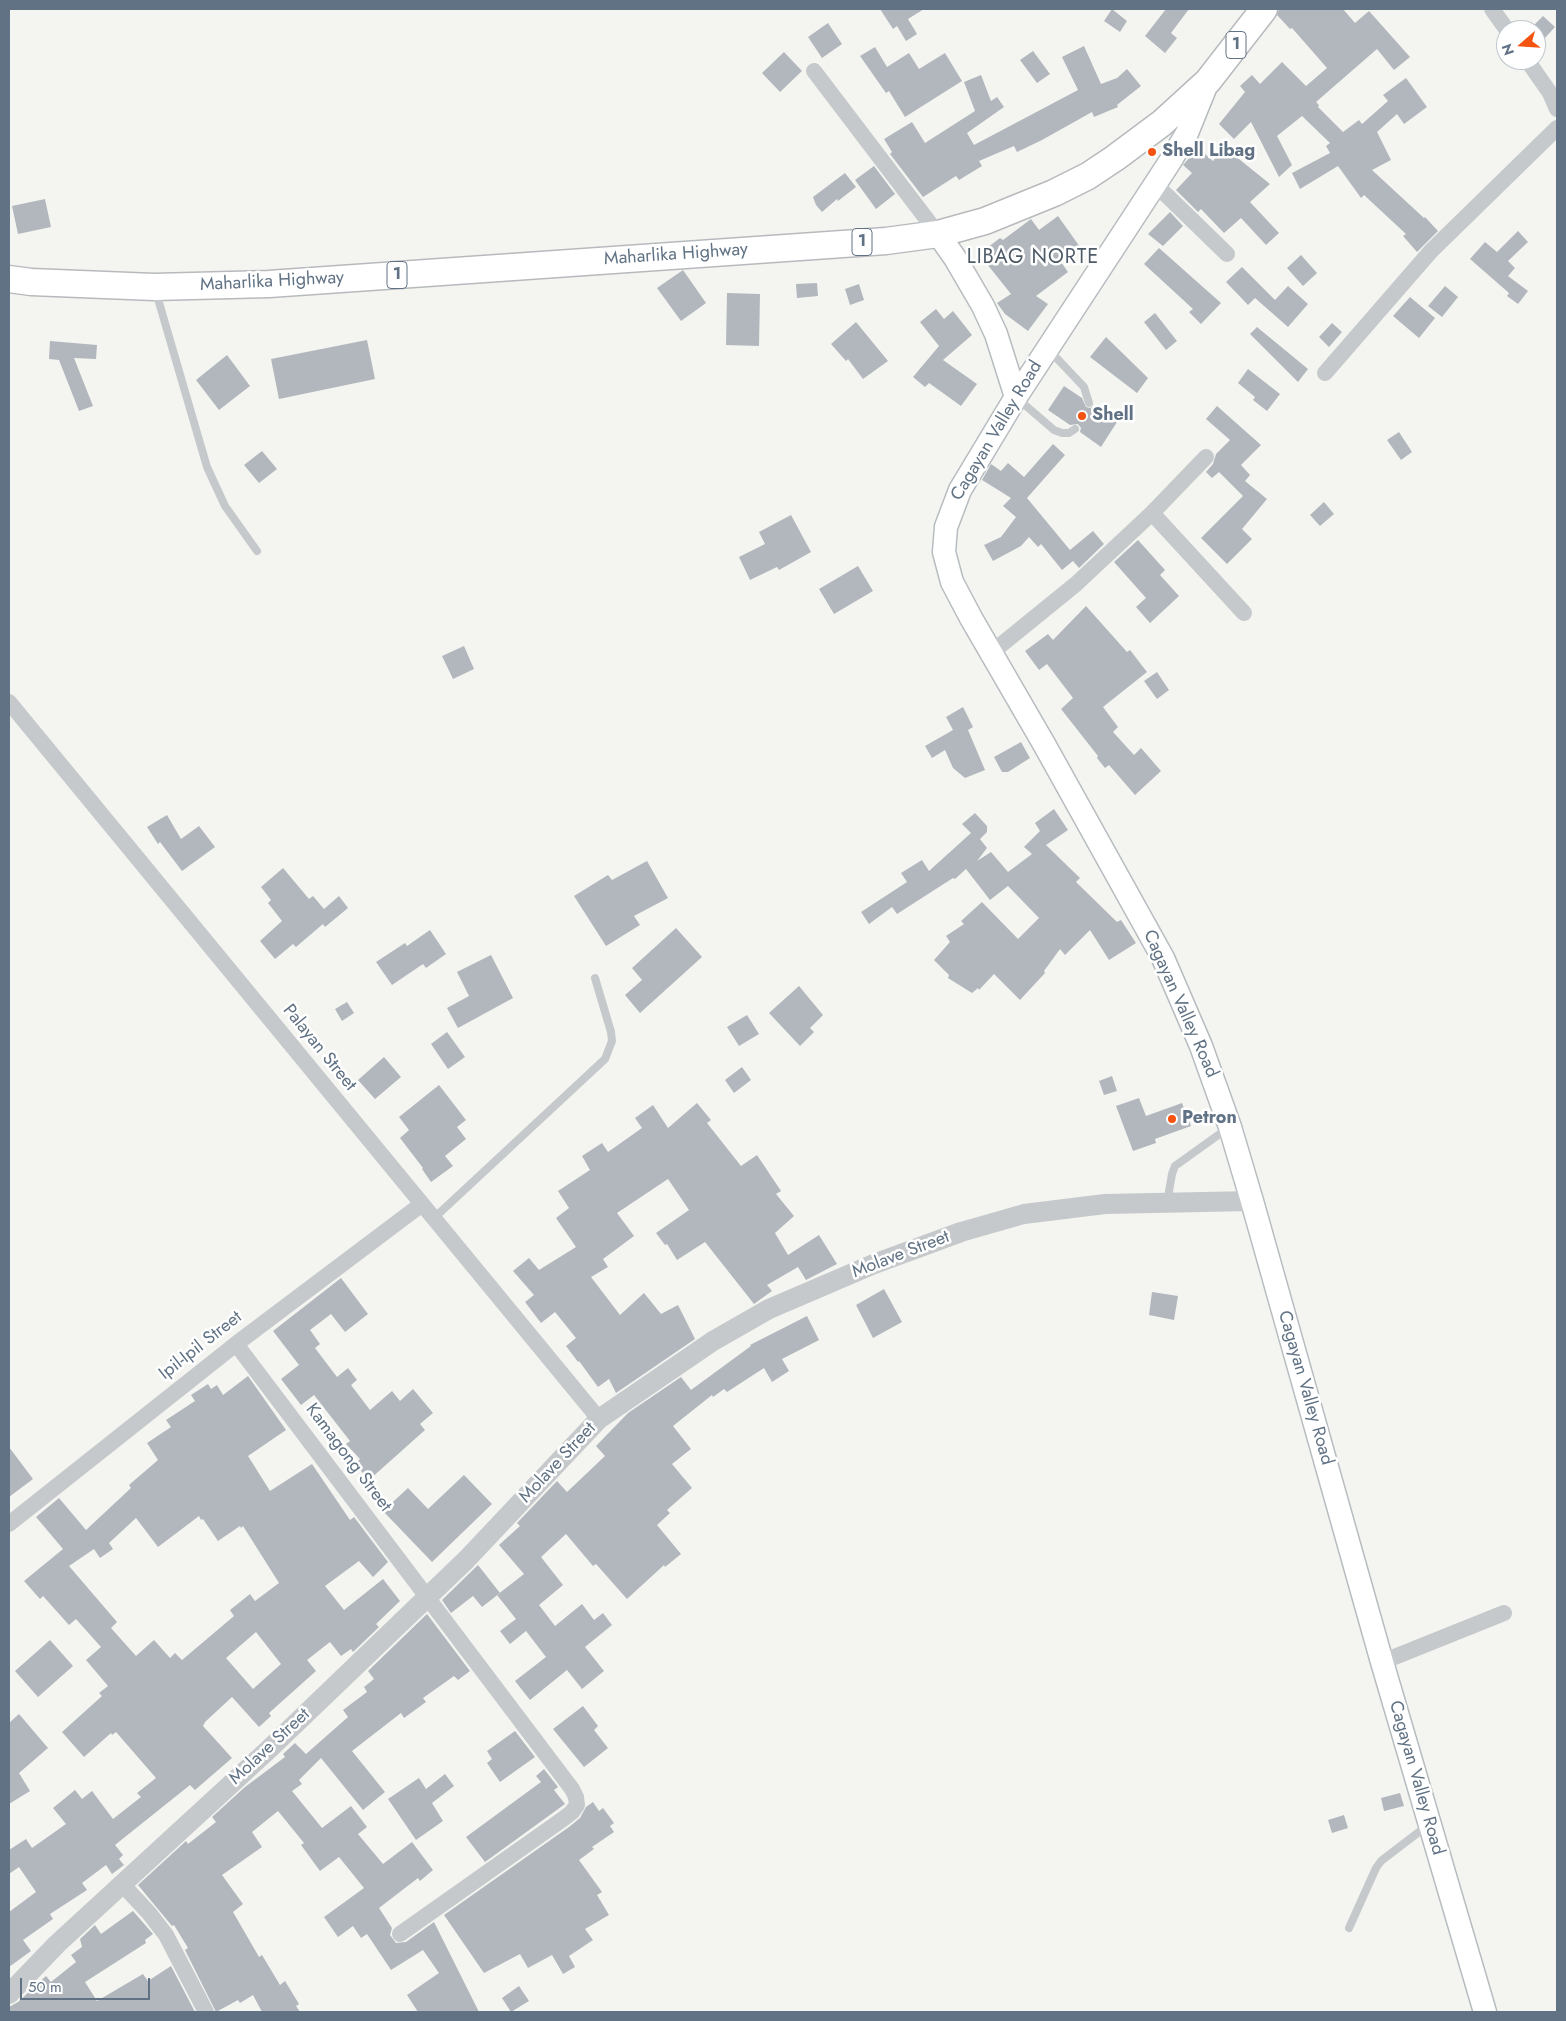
<!DOCTYPE html>
<style>
body{margin:0}
#map{position:relative;width:1566px;height:2021px;overflow:hidden;background:#f4f5f0;font-family:Jost,sans-serif}
canvas{display:block}
.frame{position:absolute;inset:0;border:10px solid #607284;pointer-events:none}
.north{position:absolute;left:1496px;top:20px;width:50px;height:50px;box-sizing:border-box;background:#fff;border:1px solid #bfc7ce;border-radius:50%;rotate:251deg;font-size:14px;font-weight:700;line-height:20px;text-align:center;color:#607284}
.north::after{content:'';display:block;margin:auto;width:18px;height:22px;background:#f45311;clip-path:polygon(50% 0,100% 100%,50% 72%,0 100%)}
.scale{position:absolute;left:20px;top:1978px;width:130px;height:22px;box-sizing:border-box;border:2px solid #607284;border-top:0;padding-left:6px;font-size:15px;line-height:18px;white-space:nowrap;color:#607284;-webkit-text-stroke:4px #fff;paint-order:stroke}
</style>
<div id="map">
<canvas width="1566" height="2021"></canvas>
<div class="frame"></div>
<div class="north">N</div>
<div class="scale">50 m</div>
</div>
<script>
const g = document.querySelector('canvas').getContext('2d');
g.lineJoin = 'round';
function fillPath(path, color) {
  g.fillStyle = color;
  g.fill(path, 'evenodd');
}
function toPath(rows) {
  const path = new Path2D();
  for (const r of rows) {
    path.moveTo(r[0], r[1]);
    for (let i = 2; i < r.length; i += 2) path.lineTo(r[i], r[i + 1]);
  }
  return path;
}
function stroke(path, color, width, dash) {
  g.strokeStyle = color;
  g.lineWidth = width;
  g.lineCap = dash ? 'butt' : 'round';
  g.setLineDash(dash || []);
  g.stroke(path);
}
function drawText(font, color, halo, rows, align = 'center') {
  g.font = font + ' Jost,sans-serif';
  g.lineWidth = 5;
  g.setLineDash([]);
  g.textBaseline = 'middle';
  g.strokeStyle = halo;
  g.fillStyle = color;
  for (const [text, x, y, turn = 0] of rows) {
    g.save();
    g.translate(x, y);
    g.rotate((+turn || 0) * Math.PI / 180);
    g.textAlign = isNaN(turn) ? turn : align;
    if (halo) g.strokeText(text, 0, 0);
    g.fillText(text, 0, 0);
    g.restore();
  }
}
const building = toPath([
 [880,9,924,9,908,19,917,34,906,41,897,26,893,29],
 [1112,9,1127,21,1120,32,1104,21],
 [1166,9,1189,9,1171,33,1177,38,1165,53,1145,36],
 [1279,9,1343,9,1355,23,1369,11,1410,57,1394,70,1377,49,1316,102,1319,105,1318,107,1343,132,1359,120,1362,124,1388,101,1383,95,1406,78,1427,107,1404,124,1397,114,1377,132,1391,160,1372,170,1424,218,1425,217,1438,231,1417,252,1403,236,1406,234,1364,195,1361,198,1338,166,1300,189,1292,173,1330,153,1326,146,1330,143,1302,116,1277,136,1292,165,1279,177,1251,122,1234,139,1219,124,1245,92,1240,86,1252,75,1260,84,1282,62,1306,86,1327,68,1292,28,1290,29,1277,15],
 [1543,16,1555,27,1544,39,1532,27],
 [828,23,842,44,822,58,808,37],
 [1084,46,1101,84,1117,78,1127,69,1141,86,1117,105,1118,107,1094,117,1092,112,1042,140,1017,152,1014,146,979,161,982,166,959,180,956,176,923,197,890,154,892,152,884,139,912,122,925,143,975,111,964,82,981,75,991,101,997,97,1004,107,967,133,974,145,1078,90,1062,57],
 [875,47,887,67,909,53,919,69,945,53,962,81,905,117,889,91,886,93,860,56],
 [1033,51,1050,74,1037,83,1020,60],
 [784,52,802,71,780,92,762,73],
 [1224,147,1270,184,1250,202,1279,233,1266,245,1241,218,1224,233,1201,209,1198,212,1176,190,1192,173,1183,165,1198,148,1213,161],
 [874,166,895,194,876,209,855,180],
 [845,173,856,187,838,201,837,199,822,212,816,205,813,197],
 [45,199,51,227,18,234,12,206],
 [1170,212,1183,226,1163,246,1148,234],
 [1058,216,1080,247,1061,262,1068,272,1036,296,1048,304,1028,331,1005,314,997,303,1011,294,979,254,1000,238,1003,240,1031,219,1039,230],
 [1518,231,1528,242,1508,261,1515,268,1508,276,1528,291,1518,304,1507,296,1509,293,1470,259,1485,242,1497,252],
 [1159,248,1221,303,1201,324,1189,312,1193,309,1144,264],
 [1301,255,1317,273,1303,286,1287,268],
 [1242,267,1275,300,1288,286,1308,304,1288,327,1255,298,1248,305,1226,282],
 [683,270,706,303,681,321,657,288],
 [817,283,818,296,797,298,796,284],
 [859,284,864,300,850,305,845,289],
 [1445,286,1458,297,1442,317,1428,306],
 [727,293,760,294,759,346,726,345],
 [1410,297,1435,318,1419,338,1393,316],
 [936,309,944,319,953,311,972,335,943,360,977,384,961,406,929,383,925,387,913,377,939,346,920,322],
 [1155,313,1177,341,1166,350,1144,322],
 [856,322,888,361,863,379,848,359,846,361,831,344],
 [1332,323,1342,332,1329,347,1319,337],
 [1257,327,1308,369,1298,382,1250,334],
 [1106,337,1148,378,1137,393,1090,357],
 [367,340,375,379,279,399,271,359],
 [50,341,97,345,96,359,74,358,93,406,79,411,59,360,49,359],
 [227,355,250,386,219,410,196,380],
 [1248,369,1280,394,1267,411,1253,400,1255,397,1238,383],
 [1064,386,1082,398,1086,407,1090,408,1093,406,1117,422,1101,447,1080,432,1081,428,1078,424,1070,425,1048,410],
 [1217,406,1261,445,1241,465,1250,475,1245,481,1267,499,1242,529,1252,539,1227,564,1201,538,1243,496,1219,472,1212,478,1206,472,1213,464,1216,454,1230,440,1206,419],
 [1399,432,1412,452,1401,460,1387,440],
 [1053,444,1065,455,1027,498,1070,550,1093,531,1104,544,1079,568,1073,561,1062,570,1041,544,1038,547,1029,537,1021,546,993,561,984,545,1001,537,1016,517,1003,506,1011,498,982,480,991,464,1001,471,1008,463,1024,477],
 [262,451,277,469,259,483,244,465],
 [1324,502,1334,514,1320,526,1310,515],
 [791,515,811,552,779,570,777,567,750,580,739,557,765,544,759,532],
 [1138,540,1165,570,1160,575,1179,596,1150,623,1136,607,1146,598,1114,562],
 [858,566,873,591,834,614,819,589],
 [1086,606,1127,652,1130,650,1147,672,1103,707,1118,727,1113,732,1134,755,1141,748,1161,771,1135,795,1109,765,1105,768,1097,758,1098,756,1061,709,1073,698,1047,664,1039,670,1025,651,1048,634,1053,640],
 [464,646,474,669,453,679,442,656],
 [1157,672,1169,690,1157,699,1144,681],
 [963,707,973,727,968,730,985,770,965,778,953,768,945,750,932,758,925,746,953,730,946,717],
 [1021,742,1030,758,1008,772,1002,772,994,757],
 [1054,809,1068,830,1046,845,1080,878,1076,882,1117,922,1121,920,1136,943,1109,960,1090,930,1065,955,1060,949,1044,971,1045,973,1020,1000,994,974,979,990,978,988,972,993,948,978,949,975,934,960,950,942,946,936,964,924,961,921,982,902,1018,939,1039,918,1008,886,990,900,966,869,955,879,953,878,897,914,892,907,869,924,861,912,907,882,901,873,922,860,929,871,971,833,962,824,975,813,987,826,987,832,980,839,987,848,977,861,991,852,1008,872,1032,854,1024,847,1040,831,1035,823],
 [167,815,181,839,199,826,215,847,182,871,160,842,158,844,147,827],
 [647,861,668,898,634,916,640,925,606,946,574,896,608,875,612,880],
 [283,868,309,899,313,896,324,909,339,896,348,908,325,927,323,924,296,947,293,944,275,959,260,941,282,921,268,903,271,900,261,887],
 [676,928,702,957,640,1013,625,995,642,980,632,968],
 [430,930,446,954,426,968,423,964,392,985,376,962,405,943,407,946],
 [491,955,513,998,458,1028,447,1008,469,996,457,972],
 [799,986,823,1015,810,1028,814,1032,800,1046,769,1013],
 [347,1002,354,1013,342,1021,335,1009],
 [747,1015,759,1034,739,1046,727,1027],
 [447,1032,465,1057,448,1069,431,1044],
 [384,1057,401,1077,375,1099,358,1080],
 [742,1067,751,1080,734,1093,725,1080],
 [1112,1076,1117,1091,1104,1095,1099,1081],
 [439,1085,466,1120,457,1127,466,1139,445,1156,453,1166,431,1182,422,1169,423,1168,400,1138,409,1130,399,1117],
 [1139,1098,1146,1116,1182,1103,1191,1126,1155,1139,1156,1143,1133,1151,1116,1106],
 [697,1103,711,1120,707,1123,741,1166,757,1155,781,1191,776,1194,794,1216,775,1233,788,1255,819,1235,837,1264,806,1280,798,1267,767,1285,772,1291,754,1304,705,1242,677,1260,667,1244,665,1245,656,1233,689,1210,668,1179,617,1213,634,1236,603,1259,608,1267,591,1277,620,1315,644,1293,661,1314,678,1305,695,1339,616,1393,609,1379,598,1387,579,1361,578,1362,566,1346,576,1338,555,1312,541,1323,525,1302,534,1295,513,1271,529,1258,539,1270,576,1247,556,1218,569,1208,558,1191,590,1170,582,1156,602,1143,608,1152,642,1128,635,1118,653,1105,668,1128],
 [341,1278,368,1314,345,1332,331,1314,310,1330,320,1344,315,1348,337,1377,348,1368,357,1380,351,1385,370,1410,392,1391,400,1401,413,1389,433,1413,420,1424,425,1430,369,1480,355,1464,360,1459,346,1444,350,1441,314,1395,301,1405,281,1379,299,1365,273,1331],
 [884,1289,902,1322,873,1338,856,1305],
 [1152,1292,1178,1296,1174,1320,1149,1315],
 [807,1316,819,1340,782,1359,789,1371,772,1382,764,1368,727,1392,724,1389,713,1397,712,1395,673,1426,691,1449,672,1464,692,1488,667,1510,670,1513,657,1525,681,1554,665,1567,664,1565,627,1599,596,1564,593,1566,566,1534,541,1557,563,1585,539,1605,555,1626,582,1604,594,1620,603,1613,612,1625,585,1647,604,1671,582,1689,567,1670,530,1700,515,1681,546,1657,526,1631,510,1644,500,1631,516,1619,497,1595,524,1574,499,1545,520,1526,517,1523,557,1481,567,1492,605,1456,596,1446,628,1413,681,1377,691,1390,751,1346,750,1345],
 [248,1376,286,1430,248,1456,270,1491,312,1464,350,1520,354,1517,388,1562,373,1577,359,1561,325,1586,344,1610,383,1579,400,1601,376,1624,379,1627,353,1652,351,1649,341,1656,330,1642,307,1660,316,1671,269,1713,271,1716,259,1727,232,1697,205,1722,203,1726,232,1758,195,1790,190,1785,115,1845,123,1855,119,1859,124,1865,112,1874,106,1865,82,1883,87,1890,50,1914,53,1919,23,1940,31,1951,9,1967,9,1912,36,1892,19,1867,9,1874,9,1850,26,1839,32,1848,66,1824,53,1808,75,1790,82,1799,92,1791,113,1819,141,1797,137,1793,156,1778,116,1732,112,1735,111,1733,84,1757,62,1732,102,1696,99,1693,108,1686,86,1660,101,1647,76,1619,69,1625,43,1596,40,1599,24,1581,63,1549,36,1517,59,1498,86,1530,131,1488,129,1485,158,1460,147,1443,171,1427,166,1420,195,1401,191,1395,208,1384,211,1389,217,1385,223,1395],
 [199,1516,201,1520,203,1519,218,1541,240,1526,241,1528,243,1526,279,1583,255,1601,250,1594,230,1610,234,1616,182,1660,175,1653,170,1658,154,1640,136,1656,111,1628,117,1622,69,1566,94,1549,100,1558,113,1549,109,1543,136,1518,158,1547],
 [256,1632,281,1664,253,1689,226,1658],
 [9,1447,33,1479,9,1497],
 [464,1475,492,1504,432,1562,383,1511,408,1488,428,1509],
 [478,1565,500,1593,482,1607,473,1596,451,1613,442,1600],
 [427,1614,470,1671,458,1680,454,1676,423,1698,426,1702,404,1718,401,1713,352,1751,385,1792,363,1810,321,1758,299,1780,302,1784,292,1791,322,1828,351,1806,367,1827,358,1834,383,1864,412,1842,433,1870,420,1881,418,1878,379,1908,392,1928,390,1935,396,1943,406,1942,434,1922,479,2012,418,2012,407,1995,439,1973,423,1950,391,1970,367,1934,361,1938,353,1926,338,1937,324,1917,364,1888,339,1857,320,1871,301,1845,304,1843,278,1811,252,1832,262,1847,222,1875,243,1904,233,1912,259,1957,262,1955,280,1985,285,1981,299,2004,296,2006,300,2012,262,2012,253,1995,240,2003,238,2000,216,2012,185,1950,188,1948,174,1925,172,1926,138,1885,186,1841,188,1844,216,1822,212,1817,245,1787,285,1757,283,1754,295,1743,306,1754,348,1717,343,1710,367,1692,364,1687,374,1679,368,1671],
 [50,1640,73,1666,38,1697,15,1671],
 [583,1706,598,1726,594,1730,608,1748,584,1767,553,1729],
 [19,1714,48,1748,19,1773,30,1791,9,1804,9,1723],
 [515,1731,535,1757,500,1782,487,1763,492,1759,487,1751],
 [544,1769,558,1787,554,1790,565,1804,485,1862,466,1837,541,1782,536,1776],
 [445,1774,454,1786,432,1803,443,1821,416,1840,388,1799,419,1778,426,1789],
 [1400,1793,1404,1806,1384,1811,1381,1798],
 [593,1802,599,1811,603,1808,614,1823,610,1826,614,1832,592,1847,594,1849,579,1860,602,1892,597,1895,609,1915,585,1929,593,1940,569,1956,575,1967,563,1974,552,1955,528,1968,520,1954,484,1973,444,1915,569,1827,580,1818,586,1807],
 [1344,1815,1348,1828,1332,1833,1328,1820],
 [133,1911,153,1934,145,1940,146,1943,85,1982,97,2001,143,1974,148,1981,171,1966,195,2012,9,2012,9,2007,18,2002,46,1976,51,1982,76,1962,71,1955,82,1947,80,1939,95,1925,101,1934],
 [519,1986,529,2001,511,2012,502,1998]
]);
const service = toPath([
 [156,292,207,467,225,506,257,551],
 [1049,350,1084,387,1089,403],
 [1018,399,1054,430,1062,433,1069,433,1075,429],
 [1167,1203,1172,1174,1175,1166,1228,1128],
 [433,1219,605,1059,612,1041,611,1032,595,978],
 [1349,1928,1376,1868,1381,1861,1428,1825]
]);
const minor = toPath([
 [1492,9,1507,30],
 [1527,60,1550,93,1557,109],
 [814,71,938,234],
 [1155,184,1227,254],
 [1325,373,1431,251,1557,128],
 [1152,513,1244,613],
 [991,653,1076,584,1152,513,1206,457],
 [9,702,599,1419],
 [236,1344,572,1789,576,1797,577,1805,572,1812,563,1819,400,1934],
 [9,1524,236,1344,422,1204],
 [1382,1662,1504,1613],
 [122,1884,149,1913,166,1935,206,2012]
]);
const tertiary = toPath([
 [9,1994,57,1944,267,1751,466,1560,599,1419,713,1341,769,1309,874,1264,961,1232,1024,1214,1105,1204,1252,1201]
]);
const secondary = toPath([
 [1208,81,1187,133,1171,160,1016,397,960,490,946,527,944,552,952,582,971,618,1044,744,1163,958,1201,1046,1230,1127,1252,1201,1382,1662,1485,2012],
 [938,234,955,258,983,306,996,334,1016,397]
]);
const trunk = toPath([
 [9,279,31,282,154,287,269,284,886,241,938,234,985,221,1054,193,1088,176,1115,158,1162,123,1208,81,1264,9]
]);
const markers = [
 [1152,152,5,"#f45311"],
 [1082,416,5,"#f45311"],
 [1172,1119,5,"#f45311"]
];
const shields = [
 [1236,45,20],
 [862,242,20],
 [397,275,20]
];
const shieldNames = [
 ["1",1236,45],
 ["1",862,242],
 ["1",397,275]
];
const poiNames = [
 ["Shell Libag",1162,152],
 ["Shell",1092,416],
 ["Petron",1182,1119]
];
const streetNames = [
 ["Maharlika Highway",676,255,-4],
 ["Maharlika Highway",272,282,-3],
 ["Cagayan Valley Road",997,431,-59],
 ["Cagayan Valley Road",1180,1004,66],
 ["Palayan Street",319,1048,51],
 ["Molave Street",901,1255,-21],
 ["Ipil-Ipil Street",201,1346,-38],
 ["Cagayan Valley Road",1305,1388,74],
 ["Kamagong Street",348,1458,53],
 ["Molave Street",558,1463,-47],
 ["Molave Street",270,1747,-43],
 ["Cagayan Valley Road",1416,1778,74]
];
const quarterNames = [
 ["LIBAG NORTE",1033,258]
];
fillPath(building, '#b1b7bd');
stroke(secondary, '#b7bcc1', 25);
stroke(trunk, '#b7babd', 29);
stroke(service, '#c6c9cc', 8);
stroke(minor, '#c6c9cc', 16);
stroke(tertiary, '#c6c9cc', 20);
stroke(secondary, '#fff', 22);
stroke(trunk, '#fff', 26);
for (const [x, y, r, color] of markers) {
  const dot = new Path2D();
  dot.arc(x, y, r, 0, 2 * Math.PI);
  g.fillStyle = color;
  g.fill(dot);
  stroke(dot, '#fff', 2);
}
for (const [x, y, w] of shields) {
  const box = new Path2D();
  box.roundRect(x - w / 2, y - 13.5, w, 27, 4);
  g.fillStyle = '#fff';
  g.fill(box);
  stroke(box, '#607284', 1);
}
drawText('bold 16px', '#607284', null, shieldNames);
drawText('bold 18px', '#607284', '#fff', poiNames, 'left');
drawText('18px', '#607284', '#fff', streetNames);
g.letterSpacing = '1px';
drawText('20px', '#4f5c68', '#fff', quarterNames);
g.letterSpacing = '0px';
</script>
